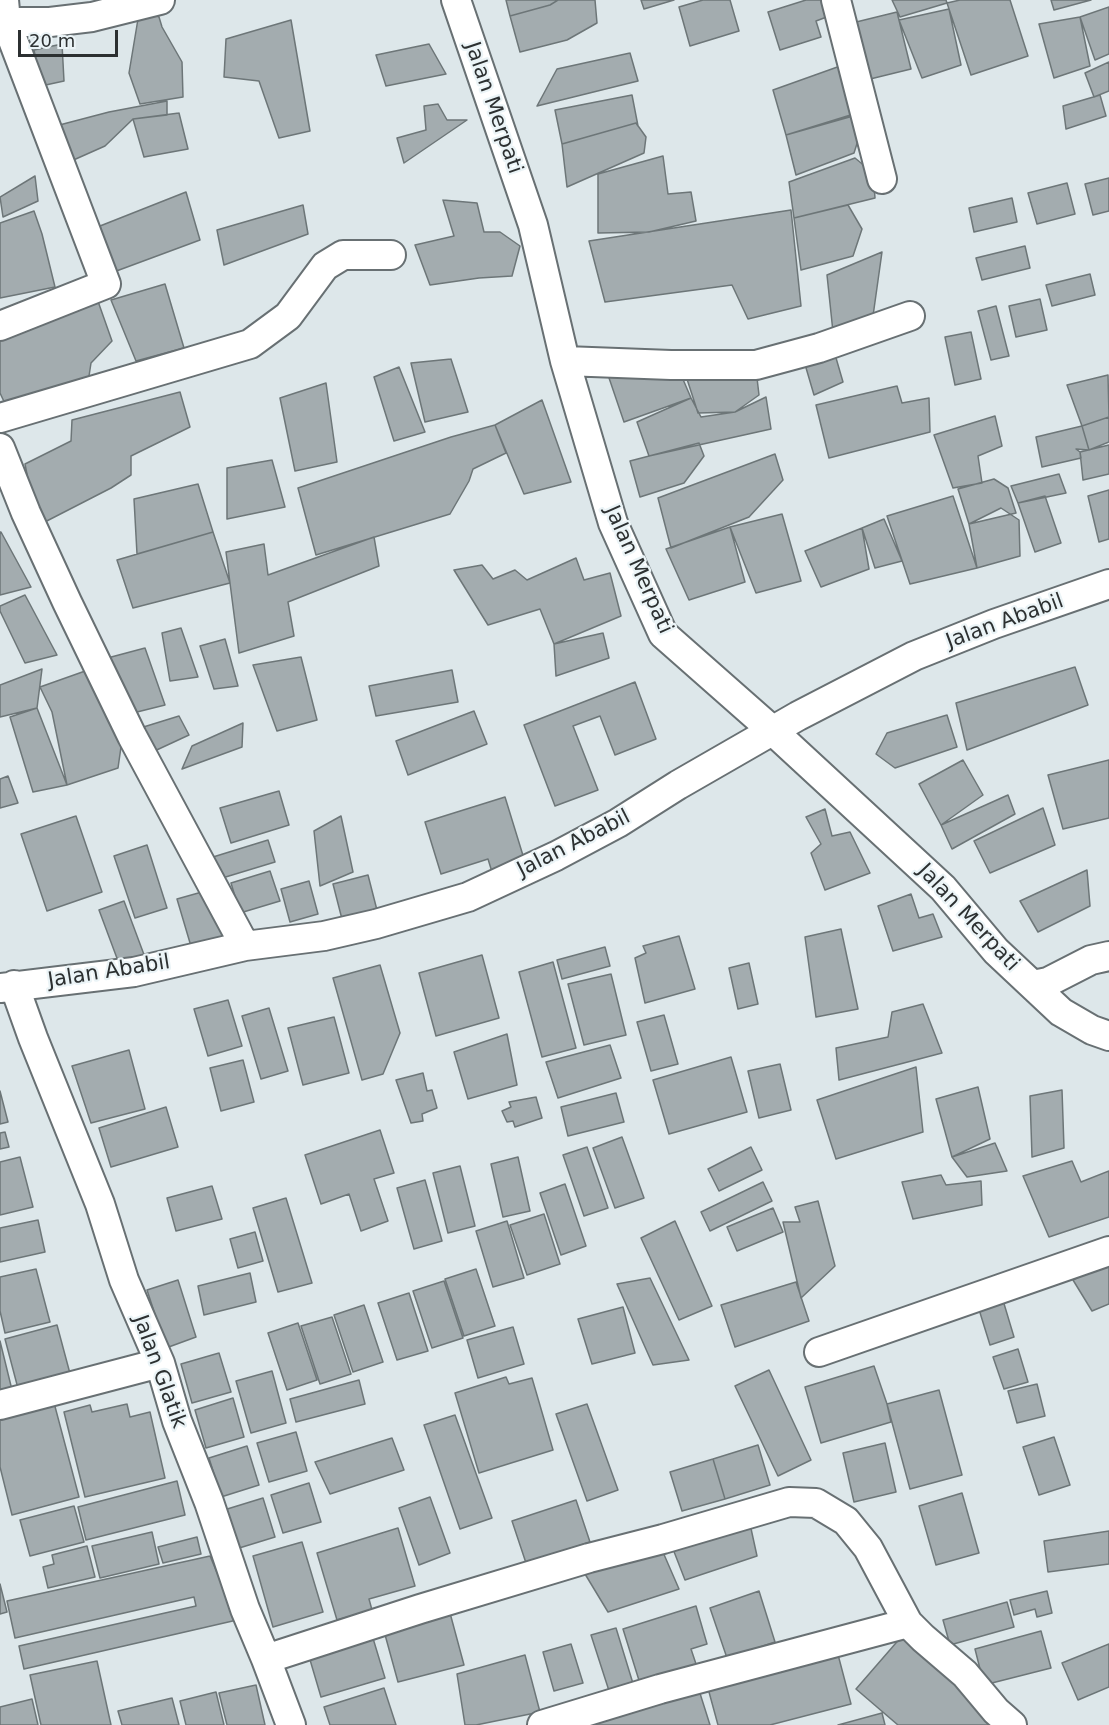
<!DOCTYPE html>
<style>
body{margin:0}
#map{position:relative;width:1109px;height:1725px;overflow:hidden;background:#dde7ea;font-family:"DejaVu Sans",sans-serif}
canvas{display:block}
.scale{position:absolute;left:18px;top:30px;width:100px;height:27px;box-sizing:border-box;border:3px solid #2c3031;border-top:0;padding-left:8px;font-size:18px;line-height:21px;white-space:nowrap;color:#2c3031;-webkit-text-stroke:4px #ebf4f7;paint-order:stroke}
</style>
<div id="map">
<canvas width="1109" height="1725"></canvas>
<div class="scale">20 m</div>
</div>
<script>
const g = document.querySelector('canvas').getContext('2d');
g.lineJoin = 'round';
function fillPath(path, color) {
  g.fillStyle = color;
  g.fill(path, 'evenodd');
}
function toPath(rows) {
  const path = new Path2D();
  for (const r of rows) {
    path.moveTo(r[0], r[1]);
    for (let i = 2; i < r.length; i += 2) path.lineTo(r[i], r[i + 1]);
  }
  return path;
}
function stroke(path, color, width, dash) {
  g.strokeStyle = color;
  g.lineWidth = width;
  g.lineCap = dash ? 'butt' : 'round';
  g.setLineDash(dash || []);
  g.stroke(path);
}
function drawText(font, color, halo, rows, align = 'center') {
  g.font = font + ' "DejaVu Sans",sans-serif';
  g.lineWidth = 4.5;
  g.setLineDash([]);
  g.textBaseline = 'middle';
  g.strokeStyle = halo;
  g.fillStyle = color;
  for (const [text, x, y, turn = 0] of rows) {
    g.save();
    g.translate(x, y);
    g.rotate((+turn || 0) * Math.PI / 180);
    g.textAlign = isNaN(turn) ? turn : align;
    if (halo) g.strokeText(text, 0, 0);
    g.fillText(text, 0, 0);
    g.restore();
  }
}
const building = toPath([
 [506,0,558,0,550,5,510,16,506,0],
 [558,0,595,0,597,23,567,40,520,52,510,16,550,5,558,0],
 [641,0,674,0,644,9,641,0],
 [703,0,730,0,739,31,690,46,679,7,703,0],
 [806,0,827,0,832,15,816,21,821,37,780,50,768,12,806,0],
 [892,0,946,0,947,3,900,17,892,0],
 [960,0,1010,0,1028,56,971,75,947,3,960,0],
 [1051,0,1091,0,1054,10,1051,0],
 [140,7,159,17,162,27,182,62,183,97,140,104,129,73,140,7],
 [1109,7,1109,54,1095,60,1080,17,1109,7],
 [949,9,961,65,922,78,899,20,949,9],
 [897,12,911,69,862,81,848,24,897,12],
 [1080,17,1090,66,1054,78,1039,24,1080,17],
 [291,20,310,131,279,138,259,81,224,77,226,39,291,20],
 [62,44,64,81,41,86,34,50,62,44],
 [429,44,446,74,386,86,376,55,429,44],
 [630,53,638,81,537,106,557,69,630,53],
 [1109,62,1109,91,1094,97,1085,73,1109,62],
 [843,65,857,113,786,135,773,90,843,65],
 [632,95,638,126,636,123,562,144,555,110,632,95],
 [1100,95,1106,116,1066,129,1063,106,1100,95],
 [167,101,167,115,133,119,105,146,69,162,48,128,109,112,167,101],
 [438,104,447,120,467,120,404,163,397,138,426,130,424,106,438,104],
 [179,113,188,149,144,157,133,119,179,113],
 [853,116,861,131,854,153,796,175,786,135,853,116],
 [636,123,646,137,644,153,567,187,562,144,636,123],
 [663,156,668,194,691,192,696,221,649,232,598,233,598,174,663,156],
 [855,158,873,173,875,198,794,218,789,182,855,158],
 [35,176,38,201,3,217,0,197,35,176],
 [1109,178,1109,211,1093,215,1085,184,1109,178],
 [1067,183,1075,214,1037,224,1028,193,1067,183],
 [186,192,200,240,111,273,100,226,186,192],
 [1012,198,1017,222,974,232,969,208,1012,198],
 [443,200,477,203,484,232,500,232,520,246,512,276,479,278,430,285,415,245,454,236,443,200],
 [303,205,308,234,224,265,217,230,303,205],
 [848,205,862,229,853,256,801,270,794,218,848,205],
 [791,210,801,306,748,319,732,285,605,302,589,241,791,210],
 [34,211,42,234,55,287,0,298,0,223,34,211],
 [1025,246,1030,268,982,280,976,258,1025,246],
 [882,252,873,316,833,332,827,275,882,252],
 [1090,274,1095,295,1052,306,1046,285,1090,274],
 [165,284,184,348,136,361,111,300,165,284],
 [94,290,112,341,91,363,87,389,8,410,0,393,0,338,94,290],
 [1040,299,1047,330,1016,337,1009,306,1040,299],
 [996,306,1009,356,991,360,978,311,996,306],
 [971,332,981,379,955,385,945,337,971,332],
 [834,351,843,382,814,395,804,361,834,351],
 [451,359,468,412,425,422,411,363,451,359],
 [399,367,425,432,394,441,374,377,399,367],
 [607,372,682,377,691,398,624,422,607,372],
 [1108,375,1109,417,1082,426,1067,385,1108,375],
 [686,376,757,378,759,395,735,412,698,413,686,376],
 [326,383,337,462,295,471,280,398,326,383],
 [897,386,902,403,929,398,930,432,829,458,816,405,897,386],
 [180,392,190,427,131,456,131,475,111,488,37,526,25,464,71,441,72,420,180,392],
 [766,397,771,429,649,456,637,422,691,398,701,417,735,412,766,397],
 [542,400,571,482,524,494,495,425,542,400],
 [995,416,1002,446,978,456,982,483,953,488,934,435,995,416],
 [1109,417,1109,442,1089,450,1082,426,1109,417],
 [495,425,506,453,473,469,469,481,450,514,316,555,298,488,451,437,495,425],
 [1082,426,1089,450,1076,449,1080,452,1081,458,1042,467,1036,437,1082,426],
 [699,443,704,456,684,483,640,497,630,461,699,443],
 [1109,445,1109,474,1083,480,1080,452,1109,445],
 [775,454,783,480,749,517,671,548,658,498,775,454],
 [272,460,285,507,227,519,227,468,272,460],
 [1059,474,1066,493,1018,503,1011,486,1059,474],
 [994,479,1008,488,1016,513,969,524,958,489,994,479],
 [198,484,213,532,137,554,134,499,198,484],
 [1109,490,1109,539,1099,542,1088,496,1109,490],
 [953,496,977,568,910,584,887,516,953,496],
 [1045,496,1061,543,1035,552,1018,503,1045,496],
 [1001,508,1019,520,1020,556,977,568,969,524,1001,508],
 [782,514,801,581,756,593,730,527,782,514],
 [884,519,902,561,875,568,862,528,884,519],
 [730,527,745,582,689,600,666,549,730,527],
 [862,528,869,569,821,587,805,551,862,528],
 [0,532,1,532,31,587,0,595,0,532],
 [213,532,230,583,133,608,117,560,213,532],
 [374,537,379,566,288,602,294,636,239,653,226,552,264,544,268,575,374,537],
 [576,558,584,580,610,573,621,616,554,644,540,609,488,625,454,570,482,565,493,579,515,570,527,580,576,558],
 [25,595,57,655,25,663,0,611,0,606,25,595],
 [181,628,198,677,170,681,162,633,181,628],
 [603,633,609,658,556,676,554,644,603,633],
 [225,639,238,686,214,689,200,646,225,639],
 [145,648,165,705,125,715,100,660,145,648],
 [301,657,317,720,277,731,253,665,301,657],
 [1075,667,1088,705,967,750,956,703,1075,667],
 [42,669,37,708,0,717,0,685,42,669],
 [88,670,123,733,118,768,67,785,52,712,40,687,88,670],
 [452,670,458,702,376,716,369,686,452,670],
 [635,682,656,739,615,755,600,716,573,726,598,790,555,806,524,725,635,682],
 [37,708,67,785,33,792,10,717,37,708],
 [474,711,487,744,408,775,396,741,474,711],
 [947,715,957,747,895,768,876,754,887,733,947,715],
 [179,716,189,735,148,754,137,729,179,716],
 [243,723,242,747,182,769,192,746,243,723],
 [963,760,983,795,941,825,919,784,963,760],
 [1109,760,1109,818,1063,829,1048,775,1109,760],
 [8,776,18,803,0,808,0,779,8,776],
 [279,791,289,825,231,843,220,808,279,791],
 [1008,795,1015,814,952,849,941,825,1008,795],
 [505,797,525,862,492,872,488,859,441,874,425,822,505,797],
 [1043,808,1055,845,990,873,974,841,1043,808],
 [825,809,832,836,850,832,870,873,825,890,811,853,821,844,806,817,825,809],
 [76,816,102,892,47,911,21,834,76,816],
 [341,816,353,872,320,886,314,831,341,816],
 [268,840,275,862,219,879,213,857,268,840],
 [147,845,167,908,135,918,114,856,147,845],
 [1087,870,1090,906,1038,932,1020,901,1087,870],
 [270,871,280,901,240,913,231,883,270,871],
 [368,875,379,918,344,927,333,884,368,875],
 [309,881,318,914,290,922,281,889,309,881],
 [209,890,226,944,193,953,177,899,209,890],
 [911,894,919,918,933,914,942,937,893,951,878,906,911,894],
 [124,901,146,960,121,969,99,910,124,901],
 [841,929,858,1009,816,1017,805,937,841,929],
 [679,936,695,989,645,1003,635,958,646,953,643,946,679,936],
 [605,947,610,966,562,979,557,960,605,947],
 [482,955,499,1018,436,1036,419,973,482,955],
 [553,962,576,1048,542,1057,519,972,553,962],
 [749,963,758,1004,738,1009,729,968,749,963],
 [380,965,400,1033,383,1074,362,1080,333,978,380,965],
 [611,974,626,1035,584,1045,568,984,611,974],
 [228,1000,242,1046,208,1056,194,1009,228,1000],
 [923,1004,942,1053,839,1080,836,1048,888,1037,892,1012,923,1004],
 [269,1008,288,1071,261,1079,242,1016,269,1008],
 [664,1015,678,1064,651,1071,637,1022,664,1015],
 [334,1017,349,1073,303,1085,288,1028,334,1017],
 [507,1034,517,1085,468,1099,454,1052,507,1034],
 [610,1045,621,1078,558,1098,546,1062,610,1045],
 [129,1050,145,1109,91,1123,72,1066,129,1050],
 [731,1057,747,1112,669,1134,653,1080,731,1057],
 [243,1060,254,1102,221,1111,210,1068,243,1060],
 [780,1064,791,1110,759,1118,748,1071,780,1064],
 [916,1067,923,1132,836,1159,817,1100,916,1067],
 [423,1073,427,1091,432,1090,437,1108,422,1114,423,1121,411,1123,396,1080,423,1073],
 [978,1087,990,1139,952,1157,936,1099,978,1087],
 [1062,1090,1064,1148,1032,1157,1030,1096,1062,1090],
 [0,1091,8,1122,0,1124,0,1091],
 [616,1093,624,1122,568,1136,561,1107,616,1093],
 [536,1097,542,1118,515,1127,513,1121,507,1122,502,1111,511,1107,509,1102,536,1097],
 [166,1107,178,1147,111,1167,99,1128,166,1107],
 [380,1130,394,1173,374,1179,388,1221,361,1231,349,1194,321,1204,305,1155,380,1130],
 [5,1132,9,1147,0,1149,0,1133,5,1132],
 [622,1137,644,1198,615,1208,593,1148,622,1137],
 [995,1143,1007,1171,967,1177,952,1157,995,1143],
 [587,1147,608,1208,584,1216,563,1155,587,1147],
 [751,1147,762,1170,719,1191,708,1169,751,1147],
 [20,1157,33,1207,0,1215,0,1162,20,1157],
 [518,1157,530,1211,503,1217,491,1164,518,1157],
 [1072,1161,1081,1182,1109,1171,1109,1217,1049,1237,1023,1176,1072,1161],
 [460,1166,475,1226,448,1233,433,1173,460,1166],
 [941,1175,946,1185,981,1181,982,1205,913,1219,902,1182,941,1175],
 [425,1180,442,1241,414,1249,397,1188,425,1180],
 [763,1182,772,1201,710,1231,701,1212,763,1182],
 [565,1184,586,1246,561,1255,540,1193,565,1184],
 [212,1186,222,1219,176,1231,167,1198,212,1186],
 [286,1198,312,1283,278,1292,253,1208,286,1198],
 [818,1201,835,1266,801,1298,783,1222,800,1222,795,1207,818,1201],
 [773,1208,783,1232,737,1251,727,1227,773,1208],
 [544,1214,560,1264,527,1275,510,1225,544,1214],
 [38,1220,45,1252,0,1262,0,1228,38,1220],
 [507,1221,524,1278,493,1287,476,1231,507,1221],
 [675,1221,712,1306,679,1320,641,1238,675,1221],
 [255,1232,263,1261,238,1268,230,1239,255,1232],
 [1109,1261,1109,1304,1092,1311,1073,1280,1109,1261],
 [36,1269,50,1322,5,1333,0,1311,0,1277,36,1269],
 [476,1269,495,1326,464,1336,445,1279,476,1269],
 [250,1273,256,1302,204,1315,198,1286,250,1273],
 [650,1278,689,1360,653,1365,617,1284,650,1278],
 [178,1280,196,1337,166,1348,147,1290,178,1280],
 [444,1281,463,1338,432,1348,413,1291,444,1281],
 [796,1282,809,1321,735,1347,721,1305,796,1282],
 [409,1293,428,1351,397,1360,378,1303,409,1293],
 [1002,1297,1014,1337,990,1345,977,1303,1002,1297],
 [364,1305,383,1362,353,1372,334,1315,364,1305],
 [623,1307,635,1353,592,1364,578,1319,623,1307],
 [332,1317,351,1374,320,1384,301,1326,332,1317],
 [298,1323,317,1380,287,1390,268,1333,298,1323],
 [57,1325,72,1381,20,1396,5,1339,57,1325],
 [513,1327,524,1364,478,1378,467,1340,513,1327],
 [0,1341,12,1390,0,1393,0,1341],
 [1018,1349,1028,1382,1004,1389,993,1357,1018,1349],
 [219,1353,231,1392,192,1403,181,1364,219,1353],
 [874,1366,887,1404,891,1422,821,1443,805,1387,874,1366],
 [769,1370,811,1460,778,1476,735,1386,769,1370],
 [272,1371,286,1423,251,1433,236,1381,272,1371],
 [506,1377,509,1384,532,1378,553,1450,479,1473,455,1393,506,1377],
 [359,1380,365,1404,296,1422,290,1399,359,1380],
 [1037,1384,1045,1416,1017,1423,1008,1391,1037,1384],
 [939,1390,962,1475,910,1489,887,1404,939,1390],
 [233,1398,244,1437,206,1448,195,1410,233,1398],
 [53,1399,79,1497,12,1515,0,1467,0,1413,53,1399],
 [127,1404,130,1417,150,1412,165,1478,85,1497,64,1412,90,1405,92,1412,127,1404],
 [587,1404,618,1490,587,1501,556,1414,587,1404],
 [455,1415,492,1518,460,1529,424,1425,455,1415],
 [296,1432,307,1471,269,1482,257,1443,296,1432],
 [1054,1437,1070,1485,1039,1495,1023,1447,1054,1437],
 [392,1438,404,1470,330,1494,315,1462,392,1438],
 [885,1443,896,1492,854,1502,843,1453,885,1443],
 [758,1445,770,1485,725,1499,713,1459,758,1445],
 [247,1446,259,1485,221,1497,209,1458,247,1446],
 [713,1459,725,1499,682,1511,670,1472,713,1459],
 [177,1481,185,1515,86,1540,78,1507,177,1481],
 [309,1483,321,1522,283,1533,271,1495,309,1483],
 [962,1493,979,1553,936,1565,919,1506,962,1493],
 [430,1497,450,1553,419,1565,399,1508,430,1497],
 [263,1498,275,1537,236,1549,224,1510,263,1498],
 [576,1500,590,1542,526,1563,512,1521,576,1500],
 [74,1506,84,1542,30,1556,20,1520,74,1506],
 [750,1524,757,1556,685,1580,673,1549,750,1524],
 [398,1528,415,1586,369,1599,372,1610,337,1620,317,1553,398,1528],
 [1109,1531,1109,1564,1048,1572,1044,1541,1109,1531],
 [152,1532,159,1564,100,1578,92,1546,152,1532],
 [197,1537,201,1554,163,1563,158,1547,197,1537],
 [302,1542,323,1612,273,1627,253,1556,302,1542],
 [659,1543,679,1589,608,1612,582,1569,659,1543],
 [87,1546,95,1577,48,1588,43,1567,54,1564,52,1555,87,1546],
 [210,1556,237,1620,24,1669,19,1646,196,1606,194,1597,15,1638,7,1601,210,1556],
 [0,1584,7,1612,0,1614,0,1584],
 [759,1591,775,1642,727,1658,710,1608,759,1591],
 [1047,1591,1052,1613,1037,1617,1035,1609,1014,1615,1010,1600,1047,1591],
 [1007,1602,1014,1627,950,1645,943,1620,1007,1602],
 [696,1606,707,1644,691,1649,699,1673,642,1690,623,1629,696,1606],
 [450,1613,464,1665,398,1682,384,1631,450,1613],
 [616,1628,635,1690,611,1697,591,1635,616,1628],
 [1041,1631,1051,1668,984,1685,975,1649,1041,1631],
 [372,1635,385,1678,321,1697,308,1653,372,1635],
 [902,1636,1005,1725,898,1725,856,1689,902,1636],
 [571,1644,583,1683,554,1691,543,1652,571,1644],
 [1109,1644,1109,1687,1078,1700,1062,1663,1109,1644],
 [836,1647,851,1704,770,1725,718,1725,706,1681,836,1647],
 [525,1655,540,1712,476,1725,465,1725,457,1674,525,1655],
 [97,1661,111,1725,41,1725,30,1675,97,1661],
 [256,1685,265,1725,227,1725,219,1693,256,1685],
 [698,1687,710,1725,570,1725,698,1687],
 [384,1688,396,1725,330,1725,324,1707,384,1688],
 [216,1692,224,1725,186,1725,180,1701,216,1692],
 [172,1698,179,1725,122,1725,118,1711,172,1698],
 [32,1699,38,1725,0,1725,0,1707,32,1699],
 [882,1713,885,1725,838,1725,882,1713]
]);
const street = toPath([
 [456,0,533,225,565,361,613,523,663,634,773,731,943,888,996,951,1061,1012,1092,1030,1109,1036],
 [836,0,882,179],
 [0,22,50,22,92,17,160,0],
 [0,326,106,284,6,22,4,0],
 [565,361,671,365,756,365,819,348,910,316],
 [0,418,250,344,288,316,325,266,343,255,391,255],
 [0,448,26,513,67,602,132,736,245,946],
 [14,985,33,1038,100,1204,124,1280,160,1363,177,1421,209,1502,245,1609,266,1659,291,1725],
 [1033,985,1048,982,1091,960,1109,956],
 [0,988,134,972,245,946,324,936,376,924,468,897,556,856,618,823,678,785,798,716,914,656,994,624,1109,584],
 [819,1352,1109,1251],
 [0,1405,160,1363],
 [266,1659,420,1609,589,1558,663,1539,789,1502,816,1503,846,1521,868,1548,908,1623,923,1638,965,1674,996,1711,1012,1725],
 [542,1725,660,1689,908,1623]
]);
const streetNames = [
 ["Jalan Merpati",493,108,71],
 ["Jalan Merpati",638,570,66],
 ["Jalan Ababil",1005,622,-20],
 ["Jalan Ababil",574,844,-27],
 ["Jalan Merpati",968,918,47],
 ["Jalan Ababil",109,972,-9],
 ["Jalan Glatik",159,1372,70]
];
fillPath(building, '#a3acaf');
stroke(building, '#6d7678', 1.5);
stroke(street, '#687073', 32);
stroke(street, '#fff', 28);
drawText('21px', '#2c3031', '#ebf4f7', streetNames);
</script>
